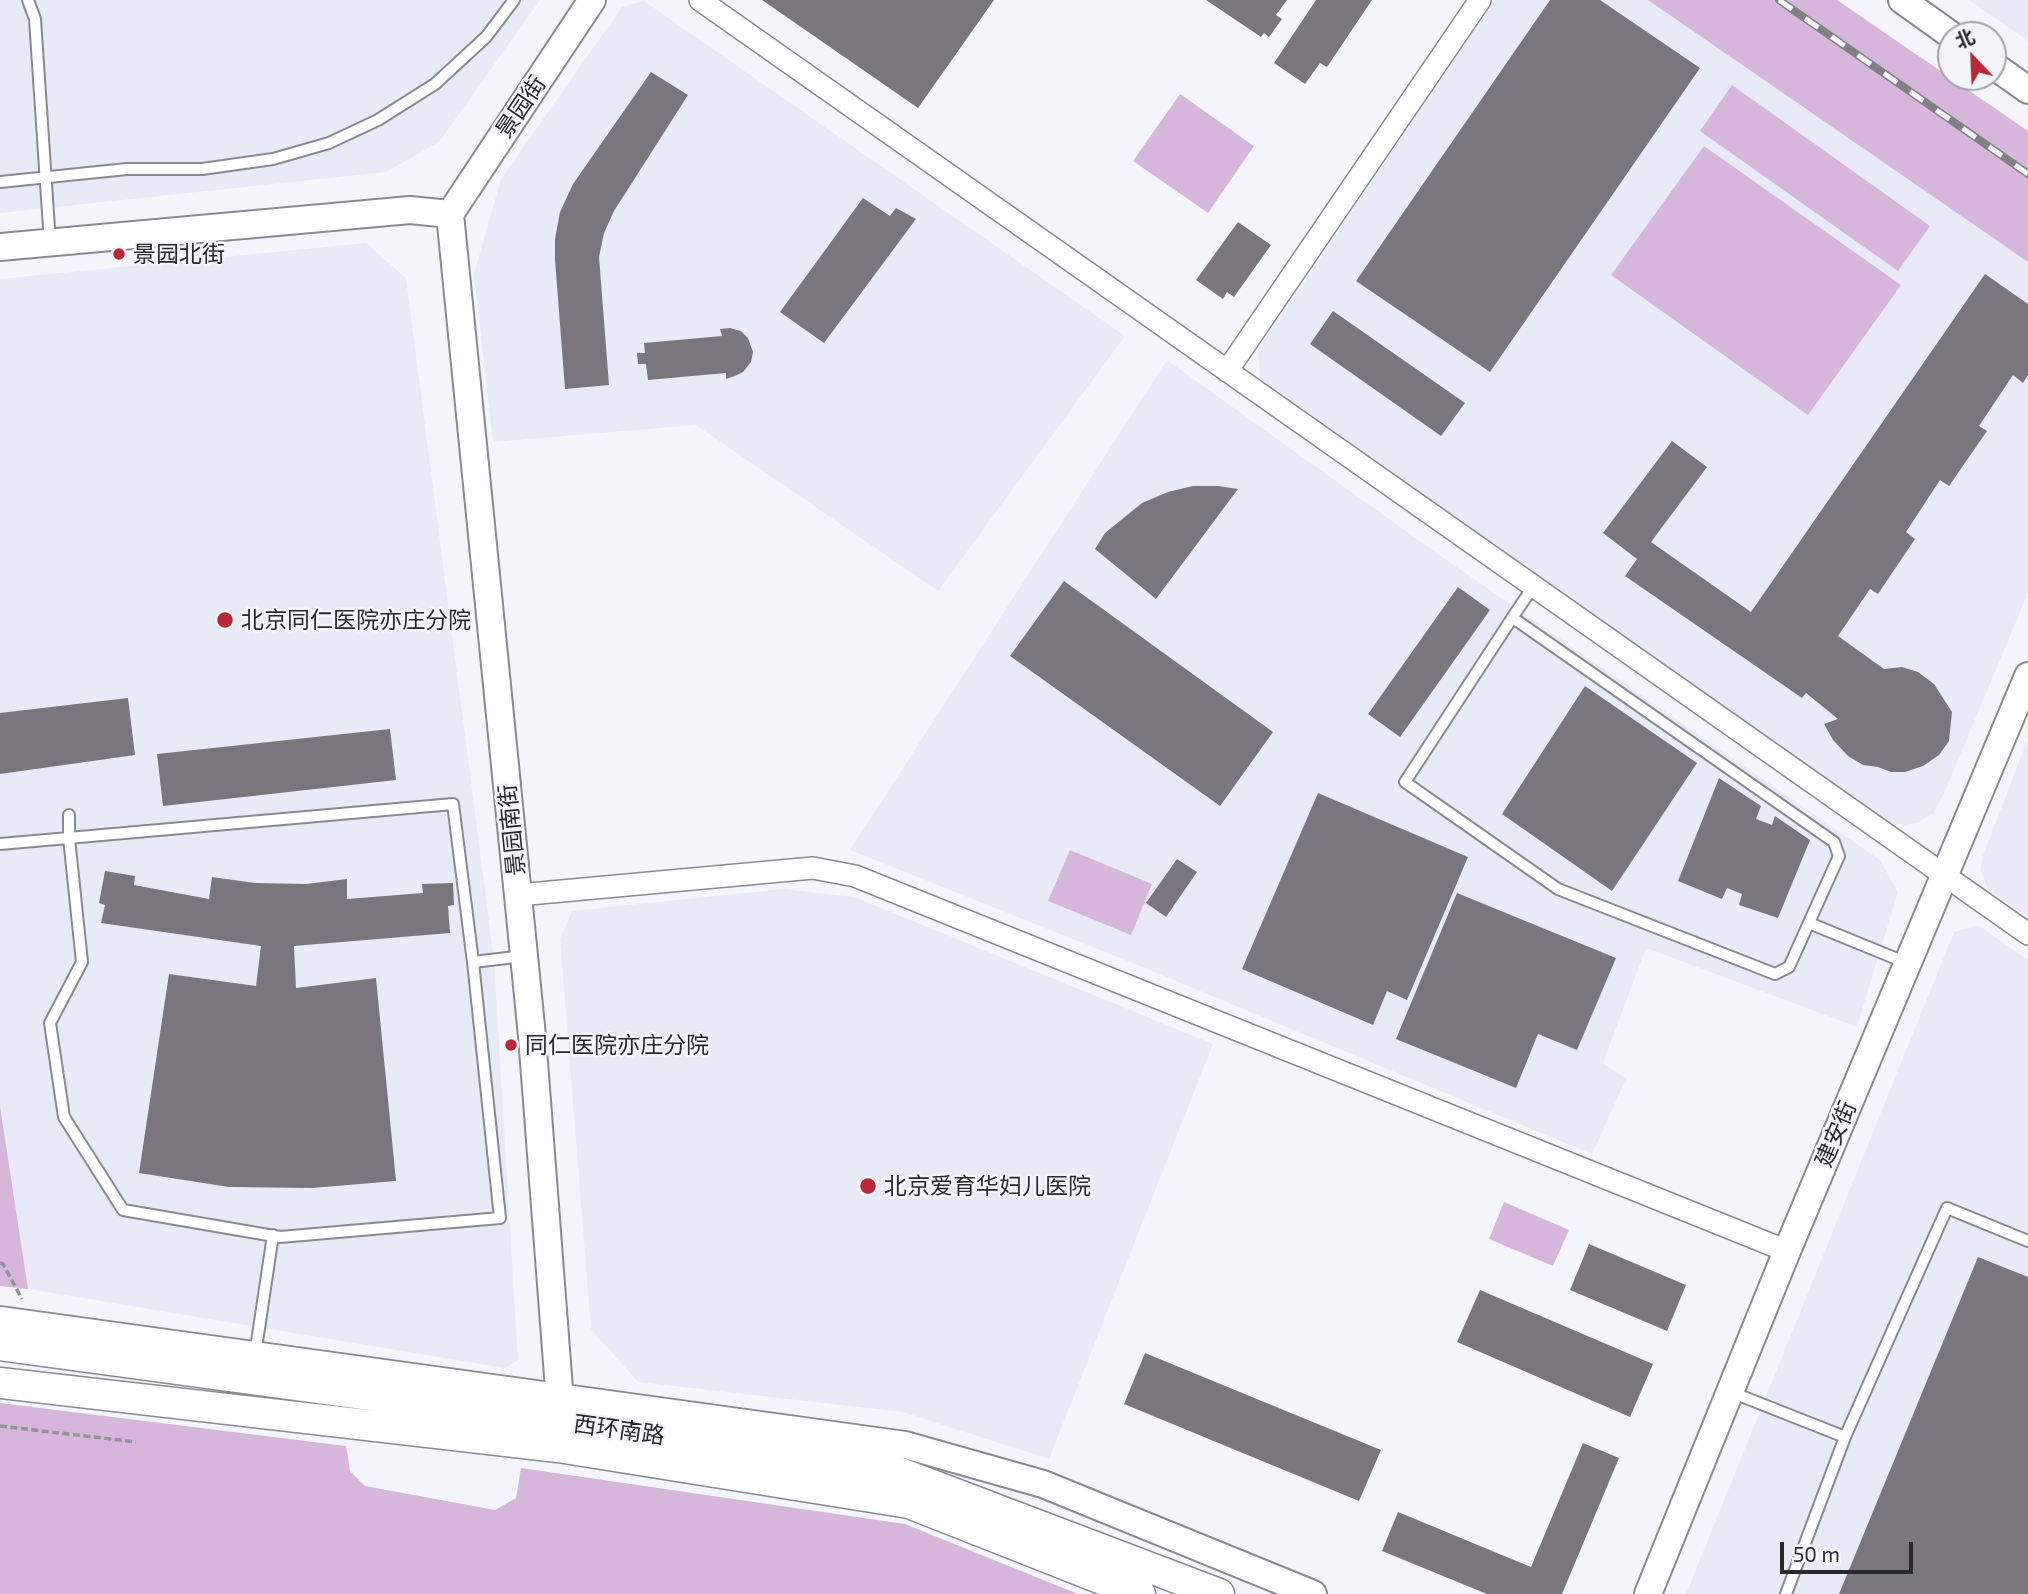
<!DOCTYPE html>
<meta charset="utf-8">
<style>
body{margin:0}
#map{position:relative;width:2028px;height:1594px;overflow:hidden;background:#f4f5fb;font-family:"Exo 2","Noto Sans SC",sans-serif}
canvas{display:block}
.north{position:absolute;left:1937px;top:21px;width:70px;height:70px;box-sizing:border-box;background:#f4f5fb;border:2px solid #a2a3a8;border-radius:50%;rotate:337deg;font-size:19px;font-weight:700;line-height:28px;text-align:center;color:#28292b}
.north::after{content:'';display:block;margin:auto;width:24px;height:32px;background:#b92837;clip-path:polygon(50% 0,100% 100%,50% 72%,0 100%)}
.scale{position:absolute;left:1780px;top:1542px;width:133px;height:32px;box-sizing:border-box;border:4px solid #28292b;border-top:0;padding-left:9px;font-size:21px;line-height:24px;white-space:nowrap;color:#28292b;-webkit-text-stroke:5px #f4f5fb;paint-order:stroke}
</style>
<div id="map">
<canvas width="2028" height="1594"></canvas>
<div class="north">北</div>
<div class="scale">50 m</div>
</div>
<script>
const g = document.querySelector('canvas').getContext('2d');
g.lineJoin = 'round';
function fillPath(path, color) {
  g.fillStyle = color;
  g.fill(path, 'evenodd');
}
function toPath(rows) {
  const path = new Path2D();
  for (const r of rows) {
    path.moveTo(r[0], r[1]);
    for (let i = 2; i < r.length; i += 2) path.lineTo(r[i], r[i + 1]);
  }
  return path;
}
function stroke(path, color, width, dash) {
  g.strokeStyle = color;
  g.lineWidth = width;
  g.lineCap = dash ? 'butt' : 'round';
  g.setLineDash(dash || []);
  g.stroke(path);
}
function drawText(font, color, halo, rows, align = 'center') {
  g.font = font + ' "Exo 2","Noto Sans SC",sans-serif';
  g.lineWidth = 5;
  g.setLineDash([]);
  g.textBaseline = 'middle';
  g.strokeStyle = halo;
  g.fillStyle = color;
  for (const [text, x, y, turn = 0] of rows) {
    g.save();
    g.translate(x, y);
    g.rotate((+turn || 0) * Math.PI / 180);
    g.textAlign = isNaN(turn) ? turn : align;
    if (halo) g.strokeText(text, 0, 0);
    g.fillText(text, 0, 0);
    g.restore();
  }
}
const built = toPath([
 [0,0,540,0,439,142,386,172,0,213],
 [1495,0,1648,0,2028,262,2028,593,1945,791,1933,814,1919,822,1904,825,1890,823,1868,810,1260,378,1258,350],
 [1969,0,2028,0,2028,41],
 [644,1,1125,336,938,591,696,425,493,442,474,274,501,179,622,7],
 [366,243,406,278,494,960,518,1360,505,1368,28,1289,0,1105,0,279],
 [1167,360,1435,552,1880,860,1898,892,1857,1027,1646,948,1603,1063,1626,1079,1592,1154,1145,968,850,850],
 [2028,739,2028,917,1988,889,1980,870,1983,855],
 [783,889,854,897,1213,1044,1049,1459,903,1412,638,1382,591,1329,560,939,572,911],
 [1978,925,2028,960,2028,1594,1686,1594,1954,932]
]);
const green = toPath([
 [1648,0,1837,0,2028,131,2028,262],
 [1732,85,1930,226,1898,271,1700,131],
 [1180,94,1254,146,1208,213,1133,161],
 [1704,146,1901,285,1808,415,1611,275],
 [1070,850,1152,884,1131,935,1048,901],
 [0,1106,28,1289,0,1286],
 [1504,1202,1569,1230,1553,1266,1489,1239],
 [0,1403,346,1446,350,1471,365,1486,495,1510,516,1498,521,1468,905,1524,1078,1594,0,1594]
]);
const building = toPath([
 [762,0,994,0,918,108],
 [1206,0,1287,0,1276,15,1282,19,1269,37,1264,33,1261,37],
 [1316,0,1372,0,1327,67,1320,63,1305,84,1274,63],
 [1550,0,1600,0,1700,68,1490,372,1356,281],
 [651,72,688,95,614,211,604,233,599,257,609,385,565,389,555,260,555,239,560,212,573,184],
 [863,198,890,216,896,208,916,219,824,343,780,312],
 [1238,222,1271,245,1234,297,1227,292,1223,299,1196,280],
 [1985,274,2028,304,2028,375,2023,383,2013,375,1979,426,1987,431,1949,486,1940,480,1906,532,1915,539,1878,594,1870,589,1838,636,1884,669,1902,667,1918,672,1934,684,1952,712,1949,741,1939,755,1923,766,1905,772,1891,772,1878,767,1863,765,1848,756,1833,740,1824,724,1838,719,1806,693,1802,698,1625,576,1637,559,1603,533,1672,441,1707,467,1651,542,1751,612],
 [1333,311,1465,403,1441,436,1310,344],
 [730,328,741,331,748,338,753,352,751,362,743,372,735,376,726,379,726,373,648,380,646,364,638,364,637,353,645,353,644,343,722,336,720,329],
 [1193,486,1218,486,1238,489,1156,599,1095,549,1105,533,1142,503,1168,492],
 [1064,581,1273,732,1220,806,1010,656],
 [1458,587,1490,610,1400,737,1368,714],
 [1585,686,1697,763,1612,891,1502,814],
 [128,698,135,755,0,774,0,713],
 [390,729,396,780,163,806,157,754],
 [1719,778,1761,806,1756,819,1772,825,1775,816,1810,840,1778,918,1739,905,1742,894,1727,888,1722,899,1678,881],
 [1318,793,1468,857,1407,1000,1387,991,1373,1025,1242,969],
 [1177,859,1197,872,1166,917,1146,903],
 [105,871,135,876,134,885,209,899,212,877,255,883,306,884,347,879,347,899,423,893,422,884,453,883,454,905,448,906,450,933,294,946,296,988,376,978,396,1181,312,1188,229,1187,139,1173,169,974,256,986,261,946,101,923,105,905,99,903],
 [1457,893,1616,958,1577,1050,1538,1034,1516,1088,1396,1039],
 [1589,1244,1686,1285,1667,1331,1570,1290],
 [1978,1257,2028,1277,2028,1594,1839,1594],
 [1480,1290,1653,1364,1630,1417,1457,1342],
 [1145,1353,1381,1450,1359,1501,1124,1404],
 [1583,1443,1619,1458,1562,1594,1487,1594,1382,1551,1398,1512,1531,1567]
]);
const path = toPath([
 [0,1263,3,1264,22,1299],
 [0,1426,136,1442]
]);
const service = toPath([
 [28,0,35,19,50,243],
 [0,182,127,169,202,169,273,159,329,143,378,120,435,84,486,37,514,0],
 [1513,618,1834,842,1839,856,1789,967,1775,974,1558,889,1405,782,1518,609,1533,587],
 [69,815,69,838,82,962,50,1023,64,1117,123,1210,280,1237,500,1218,473,962],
 [0,844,453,804,473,962,524,956],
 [1809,923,1907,963],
 [255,1355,273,1235],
 [1731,1392,1845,1437],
 [1786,1594,1845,1437,1947,1208,2028,1241]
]);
const minor = toPath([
 [700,0,2028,934],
 [1227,371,1480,0],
 [518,895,813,868,855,876,1787,1251]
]);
const tertiary = toPath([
 [1902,0,1951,35],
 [1993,65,2028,90],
 [450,214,532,1036,561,1415],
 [450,214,592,0],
 [0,247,410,210,450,214],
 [0,1320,905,1445,1043,1484,1313,1594],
 [1648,1594,1787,1251,2028,676]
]);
const secondary = toPath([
 [0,1345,562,1421,895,1471,1219,1594],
 [0,1383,558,1447,909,1503,1140,1594]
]);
const rail = toPath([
 [1779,0,2028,174]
]);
const markers = [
 [119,254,7,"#b92837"],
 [225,620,9,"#b92837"],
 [511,1045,7,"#b92837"],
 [868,1186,9,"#b92837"]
];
const streetNames = [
 ["景园街",521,107,-56],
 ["景园南街",512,830,-96],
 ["建安街",1836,1134,-67],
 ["西环南路",619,1430,8]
];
const poiNames = [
 ["景园北街",133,254],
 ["北京同仁医院亦庄分院",241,620],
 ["同仁医院亦庄分院",525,1045],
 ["北京爱育华妇儿医院",884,1186]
];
fillPath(built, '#e8eaf7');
fillPath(green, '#d6b7db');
fillPath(building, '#79777d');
stroke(service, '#898a90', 14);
stroke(minor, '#898a90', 24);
stroke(tertiary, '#898a90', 30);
stroke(secondary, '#898a90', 33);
stroke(path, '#939498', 3.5, [7, 3.5]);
stroke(service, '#fff', 10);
stroke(minor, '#fff', 21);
stroke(tertiary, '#fff', 26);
stroke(secondary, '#fff', 30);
stroke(rail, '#808185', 8);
stroke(rail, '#f4f5fb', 5, [16]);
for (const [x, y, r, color] of markers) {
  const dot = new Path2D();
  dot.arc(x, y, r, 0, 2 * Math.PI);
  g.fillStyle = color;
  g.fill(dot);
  stroke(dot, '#f4f5fb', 2.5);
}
drawText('23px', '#28292b', '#f4f5fb', streetNames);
drawText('23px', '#28292b', '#f4f5fb', poiNames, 'left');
</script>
